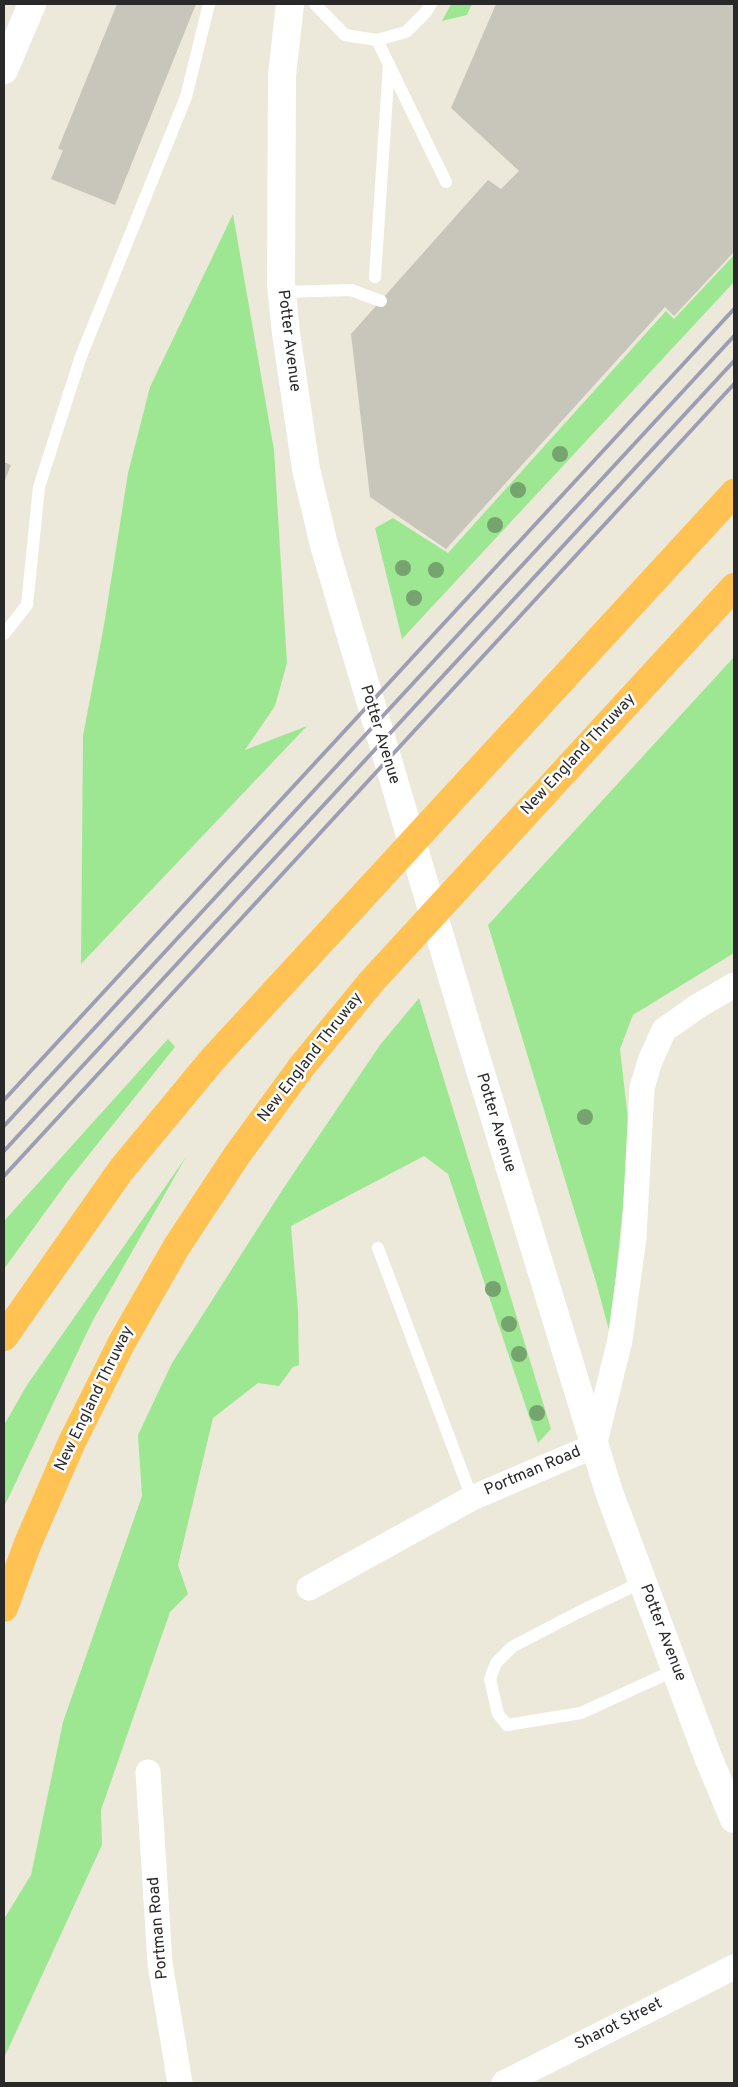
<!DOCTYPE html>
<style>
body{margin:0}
#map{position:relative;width:738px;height:2087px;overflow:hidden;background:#ede9da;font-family:Overpass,sans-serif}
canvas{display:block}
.frame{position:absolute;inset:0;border:5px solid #292929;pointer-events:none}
</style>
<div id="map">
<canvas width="738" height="2087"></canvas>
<div class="frame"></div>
</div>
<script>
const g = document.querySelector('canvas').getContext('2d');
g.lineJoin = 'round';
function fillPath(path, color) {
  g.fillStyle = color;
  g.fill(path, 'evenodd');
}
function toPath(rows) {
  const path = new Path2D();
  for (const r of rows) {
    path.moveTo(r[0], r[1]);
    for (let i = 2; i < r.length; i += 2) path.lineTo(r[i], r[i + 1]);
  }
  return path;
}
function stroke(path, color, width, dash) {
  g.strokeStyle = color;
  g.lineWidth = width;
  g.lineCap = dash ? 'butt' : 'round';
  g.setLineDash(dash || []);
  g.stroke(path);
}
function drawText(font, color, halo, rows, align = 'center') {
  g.font = font + ' Overpass,sans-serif';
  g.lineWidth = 5;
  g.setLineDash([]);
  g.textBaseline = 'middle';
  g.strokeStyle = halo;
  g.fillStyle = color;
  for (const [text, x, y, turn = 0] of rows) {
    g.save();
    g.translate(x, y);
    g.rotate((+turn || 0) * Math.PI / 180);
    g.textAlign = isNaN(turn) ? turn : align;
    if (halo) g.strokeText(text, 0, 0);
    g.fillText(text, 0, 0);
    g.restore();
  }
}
const green = toPath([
 [451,4,472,4,467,15,442,21],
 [233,214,274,450,287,663,275,706,245,750,307,726,81,964,83,736,104,625,128,473,150,387],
 [734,255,734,282,402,639,375,528,393,518,448,553,666,311,674,319],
 [734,657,734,953,633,1015,620,1049,630,1137,610,1334,596,1282,488,925],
 [419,998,551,1429,538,1443,448,1174,424,1156,291,1226,298,1310,299,1365,293,1367,279,1386,258,1383,213,1418,178,1565,188,1594,170,1612,101,1810,102,1845,4,2058,4,1919,31,1875,63,1722,142,1496,138,1435,172,1363,281,1192,380,1045],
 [168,1039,175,1047,67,1182,4,1269,4,1221],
 [186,1157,92,1322,4,1507,4,1425,27,1385]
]);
const building = toPath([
 [117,4,196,4,115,205,51,179,63,150,58,149],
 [496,4,734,4,734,252,674,316,665,307,446,549,370,497,351,334,488,180,501,189,519,171,451,108],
 [4,462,11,465,4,483]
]);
const service = toPath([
 [315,4,345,35,377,40,406,32,426,12,431,4],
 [377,40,446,182],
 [375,277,389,64],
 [282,292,351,290,381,301],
 [4,634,27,605,39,487,81,356,186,97,209,4],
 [378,1248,472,1498],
 [642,1582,577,1613,512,1647,496,1663,490,1679,498,1714,507,1725,581,1713,675,1670]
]);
const minor = toPath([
 [309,1588,472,1498,594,1446,620,1340,634,1237,642,1088,650,1061,664,1030,698,1006,734,985],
 [148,1772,160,1963,180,2083],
 [504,2083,734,1967]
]);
const tertiary = toPath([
 [290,4,282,75,281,284,286,333,306,469,324,545,466,1024,609,1492,708,1757,734,1819],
 [4,70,32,4]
]);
const motorway = toPath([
 [4,1337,121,1170,212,1060,734,493],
 [4,1608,28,1543,72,1442,122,1342,177,1246,237,1155,302,1066,372,981,734,587]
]);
const rail = toPath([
 [4,1100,734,309],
 [4,1126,734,336],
 [4,1151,734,361],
 [4,1176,734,384]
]);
const trees = [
 [560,454],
 [518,490],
 [495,525],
 [403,568],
 [436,570],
 [414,598],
 [585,1117],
 [493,1289],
 [509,1324],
 [519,1354],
 [537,1413]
];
const streetNames = [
 ["Potter Avenue",288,341,83],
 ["Potter Avenue",379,735,73],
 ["New England Thruway",579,755,-47],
 ["New England Thruway",311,1058,-52],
 ["Potter Avenue",495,1123,73],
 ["New England Thruway",95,1399,-64],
 ["Portman Road",533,1472,-23],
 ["Potter Avenue",662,1633,69],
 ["Portman Road",159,1928,-95],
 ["Sharot Street",619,2025,-27]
];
fillPath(green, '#9de793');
fillPath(building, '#c8c5ba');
stroke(service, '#fff', 12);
stroke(minor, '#fff', 25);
stroke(tertiary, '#fff', 28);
stroke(motorway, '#ffc253', 28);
stroke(rail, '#9e9db5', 4);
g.fillStyle = '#76a46e';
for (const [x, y] of trees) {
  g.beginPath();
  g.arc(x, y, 8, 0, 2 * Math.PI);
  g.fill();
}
drawText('16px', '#292929', '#fff', streetNames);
</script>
